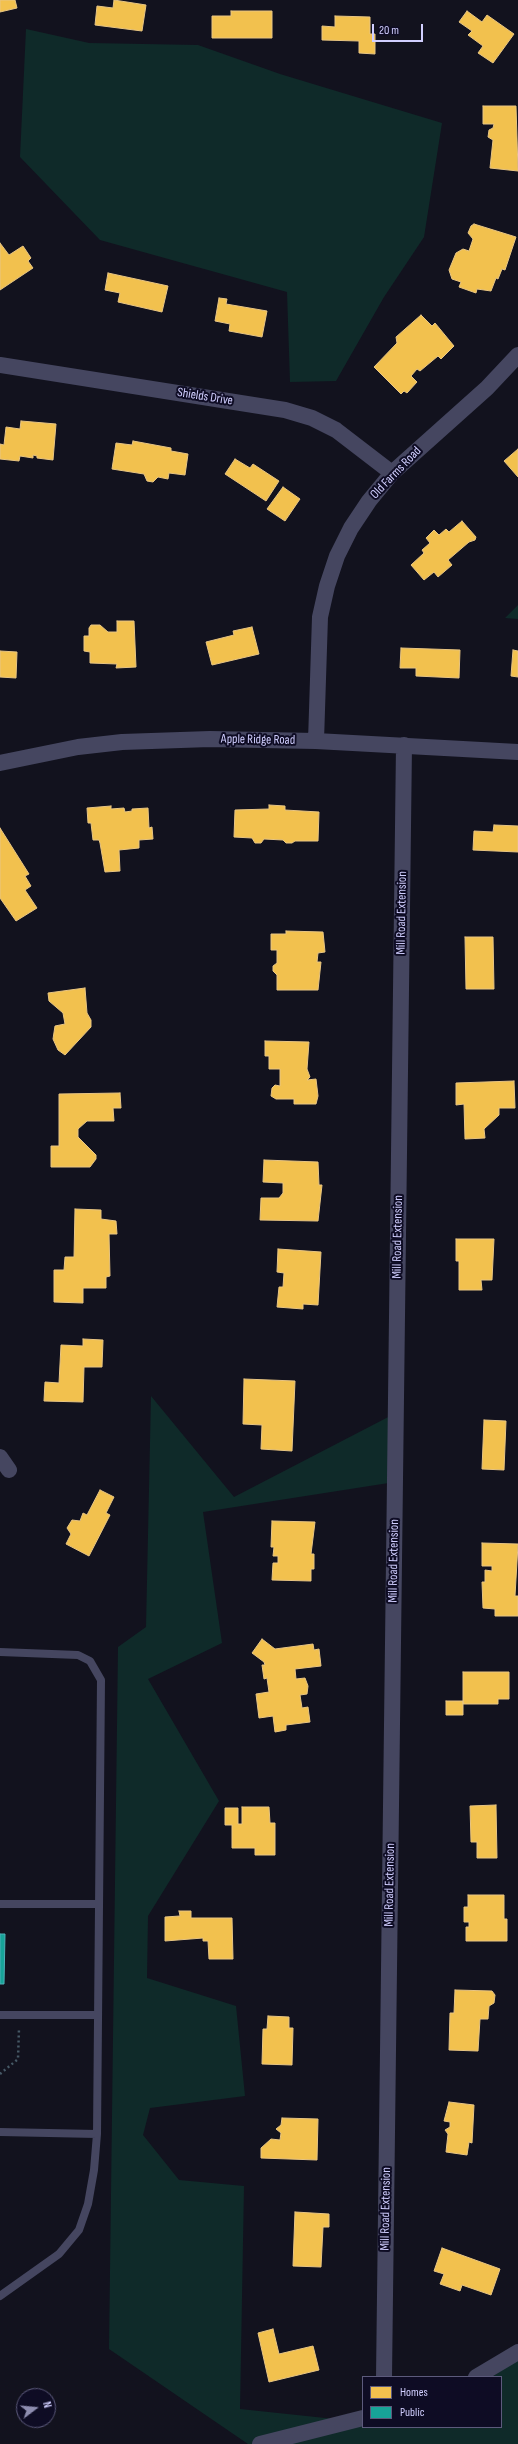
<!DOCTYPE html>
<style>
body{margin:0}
#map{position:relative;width:518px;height:2444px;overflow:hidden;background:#12121e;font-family:"Sofia Sans Condensed",sans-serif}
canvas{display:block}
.legend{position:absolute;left:362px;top:2376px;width:140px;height:52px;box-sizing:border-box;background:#0e0c24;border:1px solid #5c5a7c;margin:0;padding:5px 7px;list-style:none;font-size:12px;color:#d1cfff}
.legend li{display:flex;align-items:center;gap:8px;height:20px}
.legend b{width:20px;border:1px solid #5c5a7c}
.north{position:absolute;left:16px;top:2388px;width:40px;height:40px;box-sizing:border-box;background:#0e0c24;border:1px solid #5c5a7c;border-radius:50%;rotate:74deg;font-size:11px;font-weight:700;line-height:16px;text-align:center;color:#d1cfff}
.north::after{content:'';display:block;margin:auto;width:14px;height:18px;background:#8e8db0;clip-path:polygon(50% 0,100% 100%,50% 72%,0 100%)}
.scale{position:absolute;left:372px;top:24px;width:51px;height:18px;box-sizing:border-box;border:2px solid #d1cfff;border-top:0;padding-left:5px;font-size:12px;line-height:14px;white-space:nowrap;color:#d1cfff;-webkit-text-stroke:3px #0e0c24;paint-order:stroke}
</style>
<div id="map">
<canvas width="518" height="2444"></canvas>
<ul class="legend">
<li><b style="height:11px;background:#f2c14e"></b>Homes</li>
<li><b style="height:11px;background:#17a398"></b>Public</li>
</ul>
<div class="north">N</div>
<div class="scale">20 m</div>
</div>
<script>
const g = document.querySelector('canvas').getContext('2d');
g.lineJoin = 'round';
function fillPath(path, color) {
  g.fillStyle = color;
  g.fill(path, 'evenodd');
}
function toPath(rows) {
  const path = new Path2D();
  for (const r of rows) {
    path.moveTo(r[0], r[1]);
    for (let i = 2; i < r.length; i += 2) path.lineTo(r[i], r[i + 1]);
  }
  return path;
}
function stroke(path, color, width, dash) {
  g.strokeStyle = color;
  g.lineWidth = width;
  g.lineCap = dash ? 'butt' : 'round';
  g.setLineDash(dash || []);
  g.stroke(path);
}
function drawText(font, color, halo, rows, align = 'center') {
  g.font = font + ' "Sofia Sans Condensed",sans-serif';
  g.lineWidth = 4;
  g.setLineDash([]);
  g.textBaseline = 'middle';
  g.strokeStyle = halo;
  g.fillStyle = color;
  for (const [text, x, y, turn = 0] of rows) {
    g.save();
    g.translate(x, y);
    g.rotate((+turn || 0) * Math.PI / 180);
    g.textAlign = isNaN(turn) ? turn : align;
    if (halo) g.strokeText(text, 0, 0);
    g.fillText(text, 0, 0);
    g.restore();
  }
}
const green = toPath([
 [26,29,89,43,198,45,280,74,442,123,424,237,384,297,336,381,290,382,287,292,100,240,20,157],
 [518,605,518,619,505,618],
 [151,1396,234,1497,396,1413,395,1482,203,1512,222,1643,148,1679,219,1801,148,1916,147,1978,236,2006,245,2096,150,2108,143,2135,179,2180,244,2186,240,2409,363,2422,363,2427,501,2427,501,2377,492,2377,518,2359,518,2444,248,2444,109,2349,118,1647,146,1627]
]);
const homes = toPath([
 [0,0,15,0,17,8,0,12,0,0],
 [114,0,146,5,142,31,95,25,97,6,113,8,114,0],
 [231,11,272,11,272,38,212,38,212,16,231,16,231,11],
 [467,11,482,22,487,15,514,34,493,63,478,53,483,46,468,35,472,31,459,22,467,11],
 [335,16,370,17,370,34,375,34,375,54,359,53,359,41,322,40,322,26,335,27,335,16],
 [483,106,516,106,518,171,490,168,493,140,488,137,489,130,493,128,494,124,483,124,483,106],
 [474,224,516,237,505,270,502,269,498,279,496,278,491,291,477,289,476,293,459,287,461,282,452,279,449,270,456,253,463,249,469,251,473,239,468,233,471,226,474,224],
 [0,243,9,255,23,246,31,258,28,261,33,268,0,290,0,243],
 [108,273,168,286,162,312,118,302,120,293,105,290,108,273],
 [219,298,227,299,226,304,267,311,262,337,229,331,230,324,215,321,219,298],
 [421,315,432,326,435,323,454,346,441,359,438,356,420,371,417,369,411,376,417,382,407,393,404,391,401,394,374,367,397,343,396,337,421,315],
 [21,421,56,424,53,460,37,458,37,456,33,455,33,458,20,456,19,461,0,459,0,444,4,445,6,427,20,429,21,421],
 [133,441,171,448,171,451,188,454,185,475,169,473,168,479,158,477,153,482,147,481,144,474,112,469,116,443,132,445,133,441],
 [518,449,518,477,504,461,518,449],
 [235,459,250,468,253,464,279,481,266,501,225,474,235,459],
 [283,487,300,499,285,521,267,509,283,487],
 [462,521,476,537,475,540,469,542,448,560,452,565,438,577,434,572,424,580,411,565,424,553,422,550,430,543,426,538,434,530,439,535,446,529,449,532,462,521],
 [117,621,134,621,136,667,116,668,117,664,90,663,90,652,84,651,84,636,89,636,89,628,91,625,100,625,108,632,117,632,117,621],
 [252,627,259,654,212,665,206,642,234,635,233,631,252,627],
 [401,648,460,650,459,678,416,676,416,668,400,668,401,648],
 [513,650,518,651,518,677,511,676,513,650],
 [0,651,17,652,16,678,0,677,0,651],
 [269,805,285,806,285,810,319,812,318,841,295,841,292,843,286,843,283,840,264,839,261,843,255,843,252,838,234,837,235,810,269,809,269,805],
 [111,806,111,809,124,808,125,812,132,811,132,809,148,808,149,828,152,827,153,839,139,840,139,848,119,850,120,871,105,872,100,843,99,840,93,840,91,823,88,823,87,808,111,806],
 [494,825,518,826,518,852,473,850,474,831,493,832,494,825],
 [0,828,29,874,25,876,31,886,25,890,37,908,16,921,0,898,0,828],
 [286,931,323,932,325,952,318,953,317,962,321,962,318,990,277,990,277,975,273,971,273,966,277,963,277,950,271,950,271,934,286,934,286,931],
 [465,937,493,937,494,989,466,989,465,937],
 [85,988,87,1013,91,1020,91,1027,65,1055,58,1050,53,1039,55,1026,65,1024,63,1013,49,1001,48,993,85,988],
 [265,1041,309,1042,307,1069,310,1077,307,1080,316,1079,318,1096,316,1104,294,1104,294,1099,276,1099,271,1096,272,1088,275,1085,280,1086,280,1069,269,1069,269,1056,265,1056,265,1041],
 [514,1081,515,1108,499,1108,499,1115,484,1129,485,1138,465,1139,464,1104,456,1105,456,1083,514,1081],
 [120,1093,121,1108,113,1108,114,1121,87,1121,78,1129,78,1137,96,1155,96,1159,90,1167,51,1167,51,1146,59,1146,59,1094,120,1093],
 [264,1160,318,1162,319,1185,322,1185,318,1221,260,1220,261,1198,279,1198,283,1193,283,1183,263,1182,264,1160],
 [75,1209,101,1210,101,1219,116,1221,117,1234,109,1234,110,1276,106,1277,106,1288,83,1288,83,1303,54,1302,54,1270,64,1270,65,1257,74,1257,75,1209],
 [456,1239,494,1239,492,1280,481,1280,482,1290,459,1290,459,1261,456,1261,456,1239],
 [278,1249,321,1252,318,1305,303,1304,303,1309,277,1307,279,1287,283,1287,284,1273,277,1272,278,1249],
 [83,1339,103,1340,102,1367,84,1367,83,1402,44,1401,45,1382,59,1383,61,1345,83,1346,83,1339],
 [244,1379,295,1381,292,1451,261,1449,262,1425,243,1424,244,1379],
 [484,1420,506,1421,504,1470,482,1469,484,1420],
 [100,1490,114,1497,106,1513,110,1515,89,1556,66,1544,71,1534,67,1528,72,1520,80,1521,83,1513,87,1515,100,1490],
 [272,1521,315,1522,311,1554,314,1554,314,1569,311,1569,311,1581,272,1580,273,1563,278,1563,278,1556,273,1556,274,1547,271,1547,272,1521],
 [482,1543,518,1544,515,1596,518,1596,518,1616,495,1616,495,1609,483,1608,482,1582,485,1582,485,1570,492,1571,492,1566,482,1566,482,1543],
 [262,1639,275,1649,313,1644,314,1650,319,1649,321,1666,295,1669,296,1679,305,1678,308,1686,307,1694,300,1695,302,1708,308,1707,310,1722,286,1725,286,1730,275,1732,273,1716,259,1718,256,1694,269,1692,267,1678,264,1679,262,1665,265,1665,264,1662,252,1653,262,1639],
 [463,1672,509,1672,509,1699,498,1699,498,1704,463,1704,463,1672],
 [446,1701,463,1701,463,1715,446,1715,446,1701],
 [496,1805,497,1858,477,1858,477,1842,471,1842,470,1806,496,1805],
 [242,1807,269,1807,270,1823,275,1823,275,1855,255,1855,255,1848,232,1848,232,1825,225,1825,225,1808,238,1808,238,1824,242,1824,242,1807],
 [468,1895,504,1895,504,1919,507,1919,507,1941,466,1941,466,1927,469,1927,469,1922,464,1922,464,1907,468,1907,468,1895],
 [179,1911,191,1911,191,1918,232,1918,233,1959,209,1959,208,1941,203,1941,203,1938,165,1941,165,1917,180,1916,179,1911],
 [455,1990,492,1991,495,1995,494,2003,489,2006,488,2019,480,2019,478,2051,449,2050,450,2013,454,2013,455,1990],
 [268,2016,289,2017,289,2028,293,2028,292,2065,262,2064,263,2029,267,2029,268,2016],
 [449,2102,474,2105,472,2143,469,2142,467,2155,446,2152,448,2134,445,2130,450,2127,450,2122,444,2121,449,2102],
 [282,2118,318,2119,317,2160,261,2158,261,2148,271,2139,280,2140,281,2133,276,2129,281,2125,282,2118],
 [295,2212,329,2214,329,2227,323,2227,321,2267,293,2266,295,2212],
 [442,2248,500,2269,491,2295,462,2285,460,2291,440,2284,444,2274,434,2271,442,2248],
 [273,2329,279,2354,313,2346,319,2370,269,2382,258,2333,273,2329]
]);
const public = toPath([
 [0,1934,5,1934,4,1984,0,1984,0,1934]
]);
const path = toPath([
 [0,2074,18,2059,19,2028]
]);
const lane = toPath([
 [0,1652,78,1655,90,1661,101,1680,97,2134,94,2170,88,2204,79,2230,59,2254,0,2296],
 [0,1904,99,1904],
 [0,2015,98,2015],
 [0,2132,97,2134]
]);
const street = toPath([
 [0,365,285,410,312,418,336,430,392,473],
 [316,741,320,617,327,586,337,556,351,528,369,501,392,473,487,388,518,355],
 [0,763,78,747,122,742,210,739,316,741,518,752],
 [0,1457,9,1470],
 [384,2377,404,745],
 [476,2377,518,2352],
 [260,2444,363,2418]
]);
const streetNames = [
 ["Shields Drive",205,397,9],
 ["Old Farms Road",396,473,-46],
 ["Apple Ridge Road",258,740,1],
 ["Mill Road Extension",402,913,-89],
 ["Mill Road Extension",398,1237,-89],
 ["Mill Road Extension",394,1561,-89],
 ["Mill Road Extension",390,1885,-89],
 ["Mill Road Extension",386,2209,-89]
];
fillPath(green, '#0f2a29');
fillPath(homes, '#f2c14e');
stroke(homes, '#e8c583', 1);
fillPath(public, '#17a398');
stroke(public, '#4fb0b7', 1);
stroke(path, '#465966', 2.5, [2, 3]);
stroke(lane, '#454660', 8);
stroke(street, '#454660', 16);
drawText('13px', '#d1cfff', '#0e0c24', streetNames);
</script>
